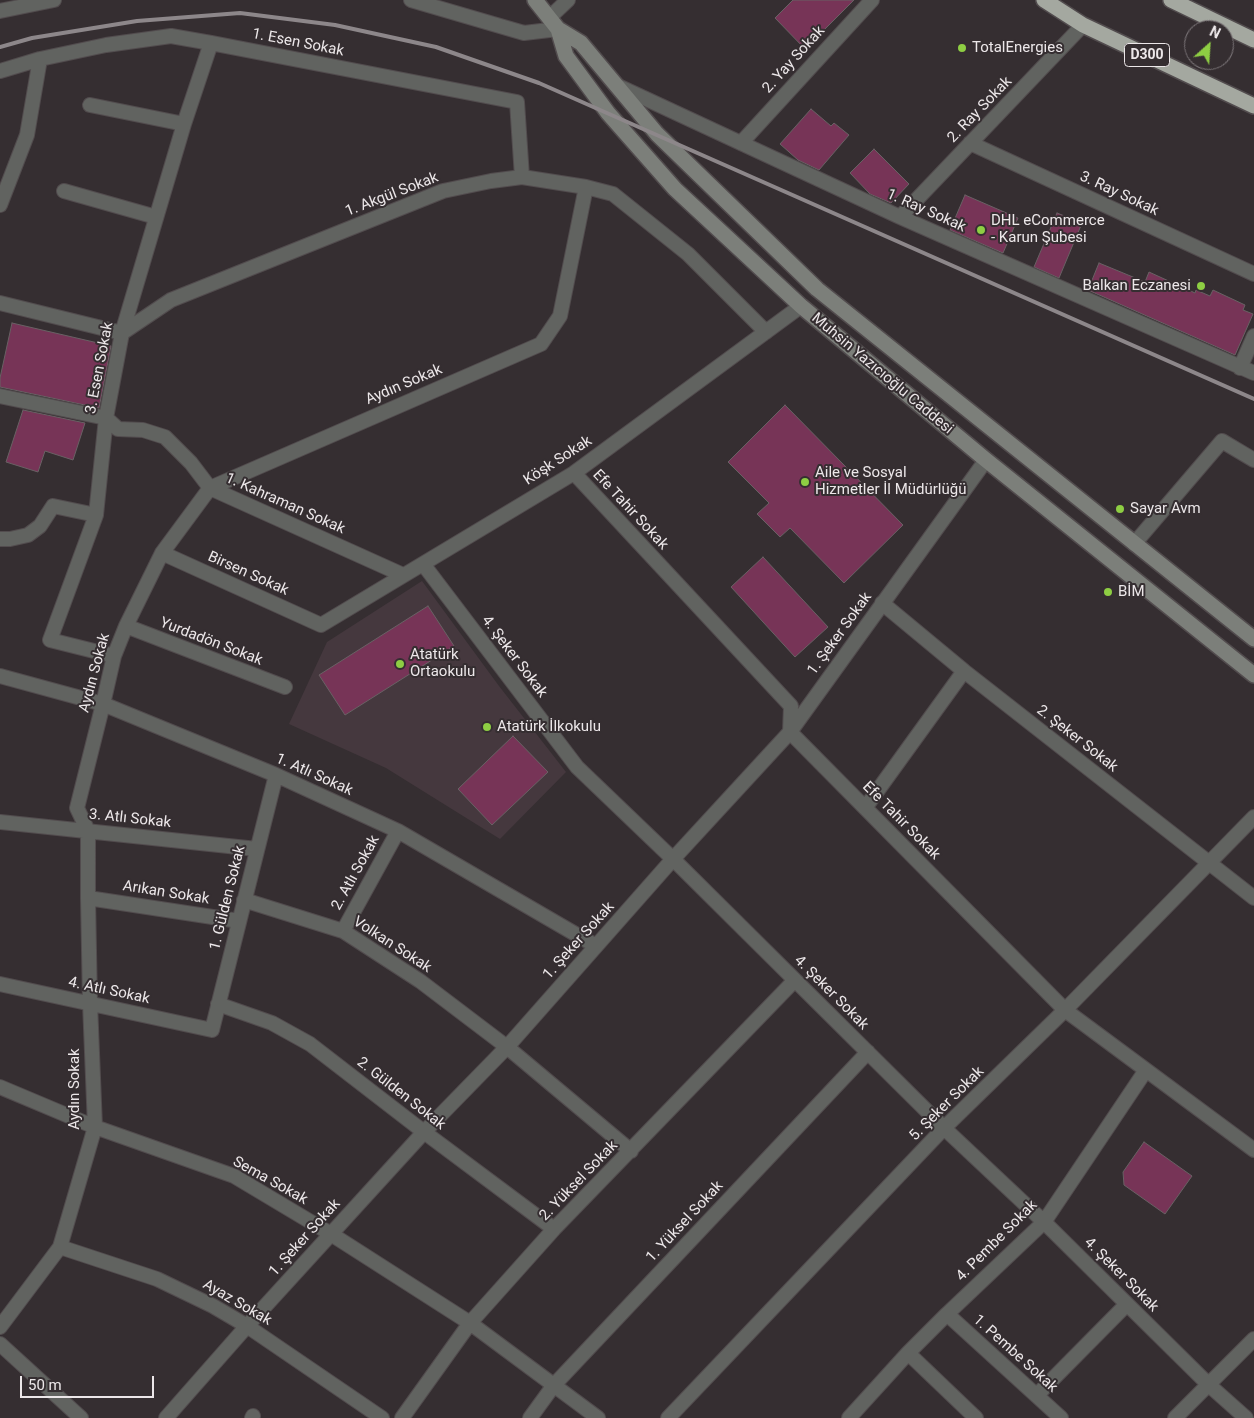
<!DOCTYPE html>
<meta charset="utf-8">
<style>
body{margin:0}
#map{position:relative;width:1254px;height:1418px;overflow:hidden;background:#352e31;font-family:Roboto,sans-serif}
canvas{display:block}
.north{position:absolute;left:1184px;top:20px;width:50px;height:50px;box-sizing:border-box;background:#352e31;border:1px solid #7e787b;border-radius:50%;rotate:26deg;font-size:14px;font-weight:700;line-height:20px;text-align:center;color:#ece7e9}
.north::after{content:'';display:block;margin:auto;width:18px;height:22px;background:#8ece43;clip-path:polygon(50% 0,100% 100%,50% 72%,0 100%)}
.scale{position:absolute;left:20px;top:1376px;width:134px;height:22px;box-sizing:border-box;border:2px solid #ece7e9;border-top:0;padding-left:6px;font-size:15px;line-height:18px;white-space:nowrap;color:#ece7e9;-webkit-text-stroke:4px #352e31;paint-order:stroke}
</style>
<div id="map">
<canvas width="1254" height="1418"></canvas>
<div class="north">N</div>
<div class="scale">50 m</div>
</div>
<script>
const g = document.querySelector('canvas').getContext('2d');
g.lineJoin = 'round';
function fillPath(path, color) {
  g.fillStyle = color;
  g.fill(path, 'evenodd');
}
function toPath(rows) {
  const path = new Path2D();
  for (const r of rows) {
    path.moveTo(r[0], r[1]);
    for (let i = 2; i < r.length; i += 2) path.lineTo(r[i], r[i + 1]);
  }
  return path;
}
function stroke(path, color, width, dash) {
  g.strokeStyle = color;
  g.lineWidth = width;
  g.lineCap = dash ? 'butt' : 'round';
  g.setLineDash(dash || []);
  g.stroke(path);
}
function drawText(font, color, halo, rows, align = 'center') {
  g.font = font + ' Roboto,sans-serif';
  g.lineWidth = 4;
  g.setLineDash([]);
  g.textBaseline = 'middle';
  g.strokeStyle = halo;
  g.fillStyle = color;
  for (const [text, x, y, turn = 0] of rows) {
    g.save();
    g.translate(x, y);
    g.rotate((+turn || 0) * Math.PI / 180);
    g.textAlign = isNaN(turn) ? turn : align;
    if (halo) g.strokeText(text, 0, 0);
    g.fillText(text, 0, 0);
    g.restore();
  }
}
const built = toPath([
 [422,581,499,686,566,772,500,839,386,768,289,724,327,642]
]);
const building = toPath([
 [793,0,854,0,805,49,775,18,793,0],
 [811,109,831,126,834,123,849,135,819,170,798,160,780,144,811,109],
 [874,149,909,184,891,203,870,194,850,173,874,149],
 [965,195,1018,218,1003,253,950,230,965,195],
 [1057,213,1082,223,1059,278,1034,267,1057,213],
 [1099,263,1145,282,1149,272,1195,293,1196,290,1210,296,1213,290,1245,305,1243,310,1253,314,1235,355,1088,290,1099,263],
 [12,323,111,346,99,408,0,387,0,378,12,323],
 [785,405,903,525,844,583,790,528,780,537,757,514,769,503,728,462,785,405],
 [23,410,85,423,73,460,45,451,38,472,6,462,23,410],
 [763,557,828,627,795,657,731,587,763,557],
 [428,606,454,646,345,715,319,675,428,606],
 [513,736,548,772,492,825,458,789,513,736],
 [1144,1142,1192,1176,1165,1214,1124,1185,1123,1172,1144,1142]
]);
const street = toPath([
 [411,0,524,33,558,29],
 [0,11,54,0],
 [549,18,568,0],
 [0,71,40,59,106,45,171,36,211,43,517,102,522,177],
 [616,85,900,217,1254,373],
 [90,105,184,124],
 [741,143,872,0],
 [970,143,1254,274],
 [64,191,156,217],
 [0,205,27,135,40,59],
 [900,217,1083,25],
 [0,303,122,333,171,300,443,191,491,181,522,177,586,187,613,194,688,254,766,332],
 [1240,368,1254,336],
 [0,396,106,418,118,429,143,430,165,437,191,463,210,488,403,575],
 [574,473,791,706,790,732,1065,1010,1254,1150],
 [0,539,10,539,28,535,40,526,53,506,96,515],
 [1134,544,1222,441,1254,460],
 [162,553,321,625,574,473,801,306],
 [423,564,577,767,673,859,944,1128,1044,1222,1209,1385,1246,1418],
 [882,603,964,671,1254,898],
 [126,626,285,687],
 [114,656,50,640,96,515,106,418,122,333,184,124,211,43],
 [0,676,103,704,276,775,398,831,596,946],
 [865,808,964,671],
 [0,822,257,849],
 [88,898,239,921],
 [244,900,343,931,420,981,507,1047,631,1151],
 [343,931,398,831],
 [0,984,212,1030,276,775],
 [218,1004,272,1023,310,1044,424,1132,554,1229],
 [0,1087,95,1127,234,1176,331,1234,470,1323,598,1418],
 [60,1247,157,1279,213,1306,247,1326,382,1418],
 [947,1314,1061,1418],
 [0,1327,60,1247,95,1127,90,1003,88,898,88,831,77,808,103,704,114,656,126,626,162,553,210,488,541,344,560,316,586,187],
 [0,1344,81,1418],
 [908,1353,976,1418],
 [1037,1395,1127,1304],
 [166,1418,247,1326,424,1132,507,1047,673,859,790,732,986,460],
 [252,1418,253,1416],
 [402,1418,470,1323,554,1229,795,980],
 [530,1418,554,1385,868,1052],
 [668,1418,944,1128,1065,1010,1254,817],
 [849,1418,908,1353,947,1314,1044,1222,1146,1070],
 [1175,1418,1254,1339]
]);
const secondary = toPath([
 [535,0,558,29,581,43,657,134,817,289,1254,639],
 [558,29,566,56,608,113,675,189,801,306,986,460,1254,675]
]);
const highway = toPath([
 [1044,0,1083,25,1254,106],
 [1171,0,1254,40]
]);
const rail = toPath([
 [0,47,32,38,137,21,240,13,335,25,436,47,539,83,1254,399]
]);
const markers = [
 [962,48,5,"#8ece43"],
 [981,230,5,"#8ece43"],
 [1201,286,5,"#8ece43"],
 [805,482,5,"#8ece43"],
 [1120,509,5,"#8ece43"],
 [1108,592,5,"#8ece43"],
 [400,664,5,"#8ece43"],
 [487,727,5,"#8ece43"]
];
const shields = [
 [1147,55,45]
];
const shieldNames = [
 ["D300",1147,55]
];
const streetNames = [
 ["1. Esen Sokak",298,43,11],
 ["2. Yay Sokak",794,60,-48],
 ["2. Ray Sokak",980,110,-46],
 ["3. Ray Sokak",1119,194,25],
 ["1. Akgül Sokak",392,195,-21],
 ["1. Ray Sokak",926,211,24],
 ["3. Esen Sokak",100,368,-79],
 ["Muhsin Yazıcıoğlu Caddesi",882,374,40],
 ["Aydın Sokak",404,385,-23],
 ["Köşk Sokak",558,461,-33],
 ["1. Kahraman Sokak",285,504,24],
 ["Efe Tahir Sokak",630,510,47],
 ["Birsen Sokak",248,574,24],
 ["1. Şeker Sokak",840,634,-54],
 ["Yurdadön Sokak",211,642,21],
 ["4. Şeker Sokak",514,657,53],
 ["Aydın Sokak",95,673,-75],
 ["2. Şeker Sokak",1077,739,38],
 ["1. Atlı Sokak",314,775,24],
 ["3. Atlı Sokak",130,819,6],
 ["Efe Tahir Sokak",901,821,45],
 ["2. Atlı Sokak",356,873,-61],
 ["Arıkan Sokak",166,893,9],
 ["1. Gülden Sokak",228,898,-76],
 ["1. Şeker Sokak",579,941,-48],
 ["Volkan Sokak",392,945,33],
 ["4. Atlı Sokak",109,991,12],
 ["4. Şeker Sokak",831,993,45],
 ["Aydın Sokak",75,1089,-90],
 ["2. Gülden Sokak",401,1094,38],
 ["5. Şeker Sokak",947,1104,-45],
 ["Sema Sokak",270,1181,29],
 ["2. Yüksel Sokak",579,1181,-46],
 ["1. Yüksel Sokak",685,1222,-47],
 ["1. Şeker Sokak",305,1238,-48],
 ["4. Pembe Sokak",997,1241,-45],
 ["4. Şeker Sokak",1121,1275,45],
 ["Ayaz Sokak",237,1303,30],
 ["1. Pembe Sokak",1015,1354,42]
];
const poiNames = [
 ["TotalEnergies",972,48],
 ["DHL eCommerce",991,221],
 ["- Karun Şubesi",991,238],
 ["Balkan Eczanesi",1191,286,"right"],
 ["Aile ve Sosyal",815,473],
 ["Hizmetler İl Müdürlüğü",815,490],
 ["Sayar Avm",1130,509],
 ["BİM",1118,592],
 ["Atatürk",410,655],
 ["Ortaokulu",410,672],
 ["Atatürk İlkokulu",497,727]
];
fillPath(built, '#45383e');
fillPath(building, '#773457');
stroke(building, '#696164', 1);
stroke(street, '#524c4e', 16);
stroke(secondary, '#524c4e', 18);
stroke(highway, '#524c4e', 18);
stroke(street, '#616360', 14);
stroke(secondary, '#7c7f7a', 15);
stroke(highway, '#a4a8a0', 15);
stroke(rail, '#8d878a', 4);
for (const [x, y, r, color] of markers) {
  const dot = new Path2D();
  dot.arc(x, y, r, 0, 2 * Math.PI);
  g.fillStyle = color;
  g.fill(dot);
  stroke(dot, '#352e31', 2);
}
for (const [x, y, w] of shields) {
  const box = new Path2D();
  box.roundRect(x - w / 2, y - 11.5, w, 23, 4);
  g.fillStyle = '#352e31';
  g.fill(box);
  stroke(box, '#ece7e9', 1);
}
drawText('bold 14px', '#ece7e9', null, shieldNames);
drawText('15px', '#ece7e9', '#352e31', streetNames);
drawText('15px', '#ece7e9', '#352e31', poiNames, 'left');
</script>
